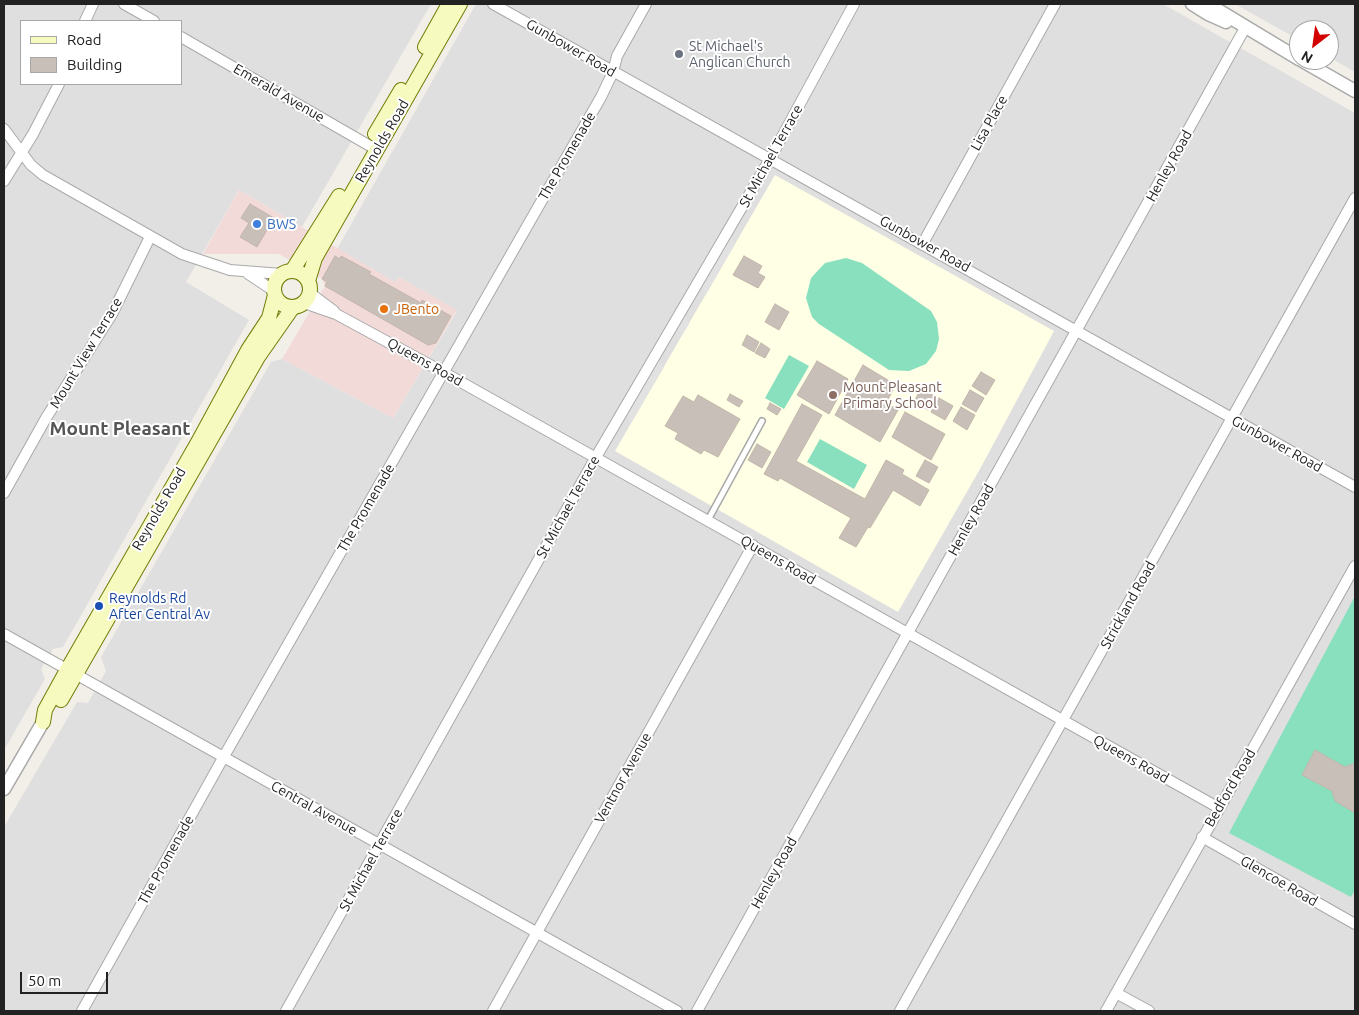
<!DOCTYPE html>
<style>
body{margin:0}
#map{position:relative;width:1359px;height:1015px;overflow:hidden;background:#f2efe9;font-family:Ubuntu,sans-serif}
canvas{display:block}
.frame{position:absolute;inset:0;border:5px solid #222;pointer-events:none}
.legend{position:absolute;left:20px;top:20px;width:162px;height:65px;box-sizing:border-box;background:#fff;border:1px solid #a7a7a7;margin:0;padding:6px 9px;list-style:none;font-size:15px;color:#222}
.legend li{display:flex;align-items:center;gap:10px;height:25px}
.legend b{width:25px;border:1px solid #a7a7a7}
.north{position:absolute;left:1289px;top:20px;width:50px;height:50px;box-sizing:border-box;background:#fff;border:1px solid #a7a7a7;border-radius:50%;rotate:210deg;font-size:14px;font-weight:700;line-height:20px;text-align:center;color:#222}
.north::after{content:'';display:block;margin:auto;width:18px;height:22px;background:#d40000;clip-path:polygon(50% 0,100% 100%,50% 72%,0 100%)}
.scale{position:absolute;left:20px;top:972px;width:88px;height:22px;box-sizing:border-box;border:2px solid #222;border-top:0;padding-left:6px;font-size:15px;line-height:18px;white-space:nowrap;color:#222;-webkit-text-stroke:4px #fff;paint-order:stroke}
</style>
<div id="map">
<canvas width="1359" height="1015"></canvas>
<div class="frame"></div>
<ul class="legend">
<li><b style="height:6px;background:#f7fabf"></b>Road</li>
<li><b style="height:14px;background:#c7bfb8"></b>Building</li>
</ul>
<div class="north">N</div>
<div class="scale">50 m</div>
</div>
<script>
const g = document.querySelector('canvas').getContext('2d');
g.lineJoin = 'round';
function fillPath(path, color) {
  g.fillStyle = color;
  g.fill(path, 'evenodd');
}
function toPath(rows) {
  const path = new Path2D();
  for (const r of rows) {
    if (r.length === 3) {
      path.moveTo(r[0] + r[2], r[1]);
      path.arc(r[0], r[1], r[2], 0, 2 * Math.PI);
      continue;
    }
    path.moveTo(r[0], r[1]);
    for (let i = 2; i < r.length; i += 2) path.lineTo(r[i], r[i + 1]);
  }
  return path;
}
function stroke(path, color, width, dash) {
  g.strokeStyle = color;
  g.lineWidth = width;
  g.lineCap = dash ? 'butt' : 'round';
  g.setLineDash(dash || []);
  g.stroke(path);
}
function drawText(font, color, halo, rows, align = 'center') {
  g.font = font + ' Ubuntu,sans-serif';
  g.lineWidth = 4;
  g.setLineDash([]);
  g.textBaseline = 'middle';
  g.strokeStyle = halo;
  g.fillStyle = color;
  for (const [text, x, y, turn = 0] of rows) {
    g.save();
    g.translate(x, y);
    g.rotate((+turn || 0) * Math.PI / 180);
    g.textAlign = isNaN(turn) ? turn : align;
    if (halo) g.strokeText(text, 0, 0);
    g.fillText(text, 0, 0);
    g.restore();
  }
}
const residential = toPath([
 [4,4,431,4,302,227,239,190,186,282,249,320,63,647,53,649,41,669,45,679,4,750],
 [21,21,181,21,181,84,21,84],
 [476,4,1163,4,1355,113,1355,1011,4,1011,4,827,77,702,88,703,106,671,101,657,271,362,282,359,393,418,457,311,399,277,395,283,337,249],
 [1235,4,1355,4,1355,72,1329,57,1329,30,1299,30,1299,40]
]);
const commercial = toPath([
 [239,190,395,282,399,277,457,310,393,418,282,359,325,286,322,279,279,254,203,254]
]);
const education = toPath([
 [775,175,1054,331,980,469,898,612,615,451]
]);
const pitch = toPath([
 [846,258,862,263,931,311,937,322,939,339,936,351,926,364,909,371,889,370,819,324,812,317,806,298,811,278,825,263],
 [789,355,809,366,784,409,765,398],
 [820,439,867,465,854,489,807,462],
 [1355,596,1355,890,1351,897,1229,833]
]);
const parking = toPath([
 [729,230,735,244,705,296,698,282],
 [682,309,689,324,682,335,673,324],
 [656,356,664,367,631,423,623,410]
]);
const building = toPath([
 [250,204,274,218,257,247,240,237,249,223,241,218,250,204],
 [335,256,340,259,341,256,371,272,369,274,421,303,422,300,451,316,436,343,428,345,325,286,327,282,322,279,335,256],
 [744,256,762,266,758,273,765,277,758,288,733,275,744,256],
 [775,304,789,312,779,330,765,322,775,304],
 [747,335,759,342,754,352,742,345,747,335],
 [761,343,770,349,765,358,755,353,761,343],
 [817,361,848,379,829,414,797,395,817,361],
 [863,365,896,385,886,403,898,410,880,442,835,415,863,365],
 [981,372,995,380,986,395,972,386,981,372],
 [921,388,936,397,928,410,914,402,921,388],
 [970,390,984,398,976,412,962,404,970,390],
 [730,394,743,401,739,407,727,400,730,394],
 [698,395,740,419,718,457,704,450,701,454,675,439,678,433,665,426,683,396,694,402,698,395],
 [939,398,953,406,945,420,931,412,939,398],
 [770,403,781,409,777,415,767,409,770,403],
 [802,404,822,415,796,461,865,499,886,460,904,470,902,474,929,490,920,506,893,490,870,528,868,527,856,547,839,538,851,518,780,478,778,481,764,474,802,404],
 [961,407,975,415,967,430,953,421,961,407],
 [905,412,945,434,931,460,892,437,905,412],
 [757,444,771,452,762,468,748,460,757,444],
 [925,460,938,467,929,483,916,476,925,460],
 [1315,750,1345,767,1355,763,1355,813,1335,801,1332,791,1302,775,1315,750]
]);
const service = toPath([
 [708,520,762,421]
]);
const minor = toPath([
 [124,4,154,21],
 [493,4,1355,487],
 [85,21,93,4],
 [181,37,377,150],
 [4,129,31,165,43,175,182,254,230,270,282,274],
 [4,181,33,134,59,84],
 [923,243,1055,4],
 [247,273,274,291],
 [310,293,334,311],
 [304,303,336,314,443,372,1219,808],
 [4,493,46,418,112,314,150,237],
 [4,634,677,1011],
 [1202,837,1355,924],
 [1116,993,1149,1011],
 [82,1011,223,758,601,97,613,72,617,56,646,4],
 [286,1011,596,457,770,159,854,4],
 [493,1011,753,545],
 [697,1011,1245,28],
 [900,1011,1355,198],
 [1106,1011,1355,566]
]);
const tertiary = toPath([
 [1192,4,1208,14,1226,22],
 [1208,4,1299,59],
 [1301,60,1355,91],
 [4,789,43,722]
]);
const secondary = toPath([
 [425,47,449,4],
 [375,134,401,90],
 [292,271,339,196],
 [292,289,18],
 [308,281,315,258,460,4],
 [61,700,258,357,293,307],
 [43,722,45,710,67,670,197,444,248,350,269,318,275,295]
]);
const markers = [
 [679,54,5,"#6b7280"],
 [257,224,5,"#3f7fe0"],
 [384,309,5,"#e8710a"],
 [833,395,5,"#8d6e63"],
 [99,606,5,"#1a4fb4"]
];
const worshipNames = [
 ["St Michael's",689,46],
 ["Anglican Church",689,62]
];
const streetNames = [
 ["Gunbower Road",571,48,30],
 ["Emerald Avenue",279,93,30],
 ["Lisa Place",989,123,-61],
 ["Reynolds Road",382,141,-60],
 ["The Promenade",567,156,-60],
 ["St Michael Terrace",771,156,-61],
 ["Henley Road",1169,166,-61],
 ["Gunbower Road",925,244,29],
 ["Mount View Terrace",86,353,-59],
 ["Queens Road",425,362,29],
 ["Gunbower Road",1277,444,29],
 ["St Michael Terrace",568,507,-61],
 ["The Promenade",366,508,-60],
 ["Reynolds Road",159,509,-60],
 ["Henley Road",971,520,-61],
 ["Queens Road",778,560,30],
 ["Strickland Road",1128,605,-61],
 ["Queens Road",1131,759,29],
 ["Ventnor Avenue",623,778,-61],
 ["Bedford Road",1230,788,-60],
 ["Central Avenue",314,808,29],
 ["The Promenade",166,860,-61],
 ["St Michael Terrace",371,860,-61],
 ["Henley Road",774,873,-61],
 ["Glencoe Road",1279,881,30]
];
const shopNames = [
 ["BWS",267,224]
];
const foodNames = [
 ["JBento",394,309]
];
const educationNames = [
 ["Mount Pleasant",843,387],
 ["Primary School",843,403]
];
const transitNames = [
 ["Reynolds Rd",109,598],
 ["After Central Av",109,614]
];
const districtNames = [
 ["Mount Pleasant",120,429]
];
fillPath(residential, '#e0dfdf');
fillPath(commercial, '#f2dad9');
fillPath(education, '#ffffe5');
fillPath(pitch, '#88e0be');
fillPath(parking, '#e2e2e2');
fillPath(building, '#c7bfb8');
stroke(building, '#c4b6ab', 1);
stroke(service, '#a9a9a9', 8);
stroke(minor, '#a9a9a9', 12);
stroke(tertiary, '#a9a9a9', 15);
stroke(secondary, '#707d05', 16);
stroke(service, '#fff', 5);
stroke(minor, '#fff', 10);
stroke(tertiary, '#fff', 12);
stroke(secondary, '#f7fabf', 14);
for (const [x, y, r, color] of markers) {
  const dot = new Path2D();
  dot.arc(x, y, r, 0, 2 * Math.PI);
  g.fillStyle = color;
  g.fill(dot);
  stroke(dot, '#fff', 2);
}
drawText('14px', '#5b616d', '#fff', worshipNames, 'left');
drawText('14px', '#222', '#fff', streetNames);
drawText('14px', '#366cbe', '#fff', shopNames, 'left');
drawText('14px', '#c56008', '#fff', foodNames, 'left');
drawText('14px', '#785e54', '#fff', educationNames, 'left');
drawText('14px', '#164399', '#fff', transitNames, 'left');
drawText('bold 19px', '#555', '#fff', districtNames);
</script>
